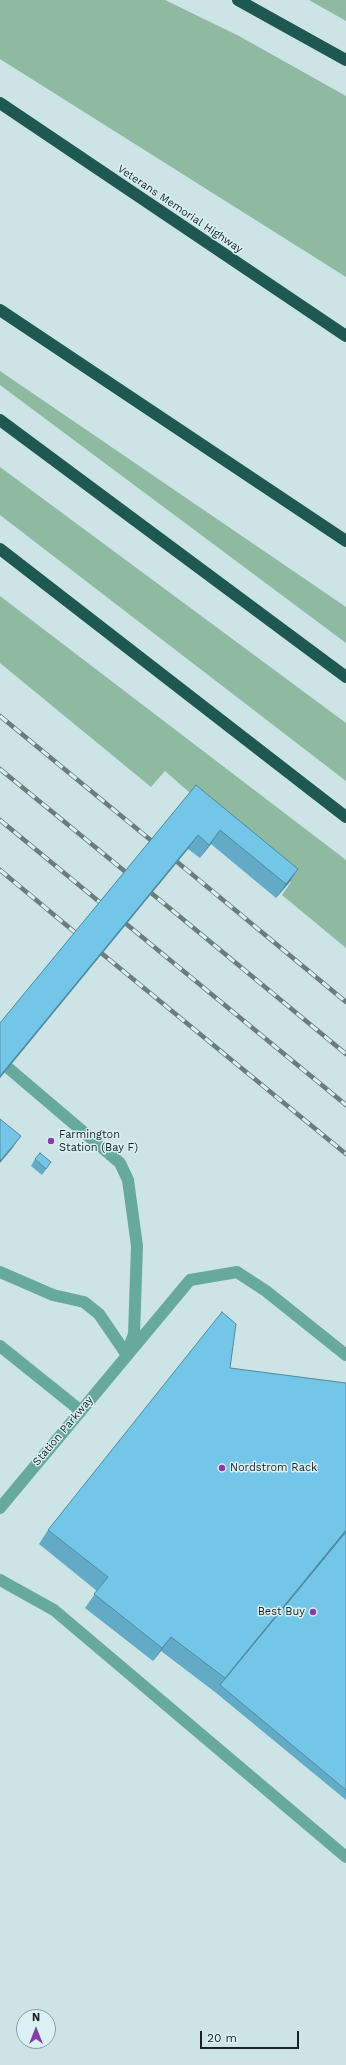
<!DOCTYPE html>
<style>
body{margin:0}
#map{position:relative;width:346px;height:2065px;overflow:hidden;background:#cce4e6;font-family:"Work Sans",sans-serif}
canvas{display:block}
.north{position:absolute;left:16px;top:2009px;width:40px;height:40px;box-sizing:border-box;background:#d9f1f4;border:1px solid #8c9ea0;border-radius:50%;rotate:0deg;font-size:11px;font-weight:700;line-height:16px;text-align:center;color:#192122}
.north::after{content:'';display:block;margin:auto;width:14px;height:18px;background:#8a3aaa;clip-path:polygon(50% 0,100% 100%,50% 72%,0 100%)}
.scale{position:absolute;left:200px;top:2031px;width:99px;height:18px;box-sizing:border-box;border:2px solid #192122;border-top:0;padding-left:5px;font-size:12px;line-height:14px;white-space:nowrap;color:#192122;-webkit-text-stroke:3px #d9f1f4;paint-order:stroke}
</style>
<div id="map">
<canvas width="346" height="2065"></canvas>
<div class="north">N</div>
<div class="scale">20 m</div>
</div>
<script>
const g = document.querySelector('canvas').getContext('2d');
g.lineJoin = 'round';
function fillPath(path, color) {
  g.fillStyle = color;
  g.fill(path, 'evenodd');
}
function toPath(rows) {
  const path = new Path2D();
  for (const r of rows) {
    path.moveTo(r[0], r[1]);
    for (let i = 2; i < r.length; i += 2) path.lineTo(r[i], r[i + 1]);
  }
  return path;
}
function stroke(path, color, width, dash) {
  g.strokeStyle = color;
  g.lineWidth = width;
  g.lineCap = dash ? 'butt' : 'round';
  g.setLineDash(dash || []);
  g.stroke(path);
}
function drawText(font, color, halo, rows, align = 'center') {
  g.font = font + ' "Work Sans",sans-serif';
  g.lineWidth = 3;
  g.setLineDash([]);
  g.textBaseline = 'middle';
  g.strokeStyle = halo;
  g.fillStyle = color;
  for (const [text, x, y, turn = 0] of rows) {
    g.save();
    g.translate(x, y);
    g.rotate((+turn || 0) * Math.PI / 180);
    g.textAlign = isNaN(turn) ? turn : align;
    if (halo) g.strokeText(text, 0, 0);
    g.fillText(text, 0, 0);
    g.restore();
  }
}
const green = toPath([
 [0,0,165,0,239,36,346,96,346,277,0,59],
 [309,0,346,0,346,21],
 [0,371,346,607,346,643,0,385],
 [0,467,346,723,346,781,0,515],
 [0,596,346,860,346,948,282,895,291,882,165,771,151,787,0,663]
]);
const minor = toPath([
 [0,1061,120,1163,128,1180,137,1246,134,1334,128,1350],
 [0,1272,53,1295,84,1302,99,1314,127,1355],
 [0,1346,81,1411],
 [0,1508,190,1280,237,1272,266,1291,346,1355],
 [0,1580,54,1610,346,1857]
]);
const highway = toPath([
 [238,0,346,60],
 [0,103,346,336],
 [0,310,346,541],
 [0,420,346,677],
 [0,549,346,817]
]);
const rail = toPath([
 [0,716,159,847],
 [0,769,133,878],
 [0,820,108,909],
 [170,856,346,1002],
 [0,870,83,939],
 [144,887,346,1054],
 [119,918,346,1105],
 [94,947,346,1154]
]);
const wall = toPath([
 [196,785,298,869,289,883,276,898,211,844,200,858,188,849,0,1078,0,1023],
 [35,1159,47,1168,42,1175,31,1166],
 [230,1368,346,1383,346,1800,215,1692,161,1651,153,1661,85,1608,97,1591,39,1544,48,1530]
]);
const shadedWall = toPath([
 [220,830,211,844,200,858,209,845],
 [198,835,188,849,0,1078,0,1076],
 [298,869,289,883,276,898,286,884],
 [21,1136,11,1150,0,1163,0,1161],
 [346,1530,346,1533,220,1685,225,1678],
 [171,1637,161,1651,153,1661,162,1648]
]);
const building = toPath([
 [196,785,298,869,286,884,220,830,209,845,198,835,0,1076,0,1023,196,785],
 [0,1119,21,1136,0,1161,0,1119],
 [40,1153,51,1162,46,1169,35,1159,40,1153],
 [222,1312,236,1324,230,1368,346,1383,346,1530,225,1678,171,1637,162,1648,94,1594,108,1577,48,1530,222,1312],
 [346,1532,346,1790,220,1685,346,1532]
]);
const markers = [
 [51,1141,4,"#8a3aaa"],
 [222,1468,4,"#8a3aaa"],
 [313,1612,4,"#8a3aaa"]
];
const streetNames = [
 ["Veterans Memorial Highway",180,209,34],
 ["Station Parkway",63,1431,-50]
];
const poiNames = [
 ["Farmington",59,1135],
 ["Station (Bay F)",59,1148],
 ["Nordstrom Rack",230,1468],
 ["Best Buy",305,1612,"right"]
];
fillPath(green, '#8dbaa0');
stroke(minor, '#68a99d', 12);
stroke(highway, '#1f5850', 12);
stroke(rail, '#6c7c7d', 4.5);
stroke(rail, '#d9f1f4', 3, [9]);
fillPath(wall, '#63aac7');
fillPath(shadedWall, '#508ba2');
fillPath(building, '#73c6e7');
stroke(building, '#508ba2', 1);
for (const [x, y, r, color] of markers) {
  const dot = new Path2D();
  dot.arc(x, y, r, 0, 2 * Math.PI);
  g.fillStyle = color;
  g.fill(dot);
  stroke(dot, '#d9f1f4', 1.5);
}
drawText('11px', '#192122', '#d9f1f4', streetNames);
drawText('11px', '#192122', '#d9f1f4', poiNames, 'left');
</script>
